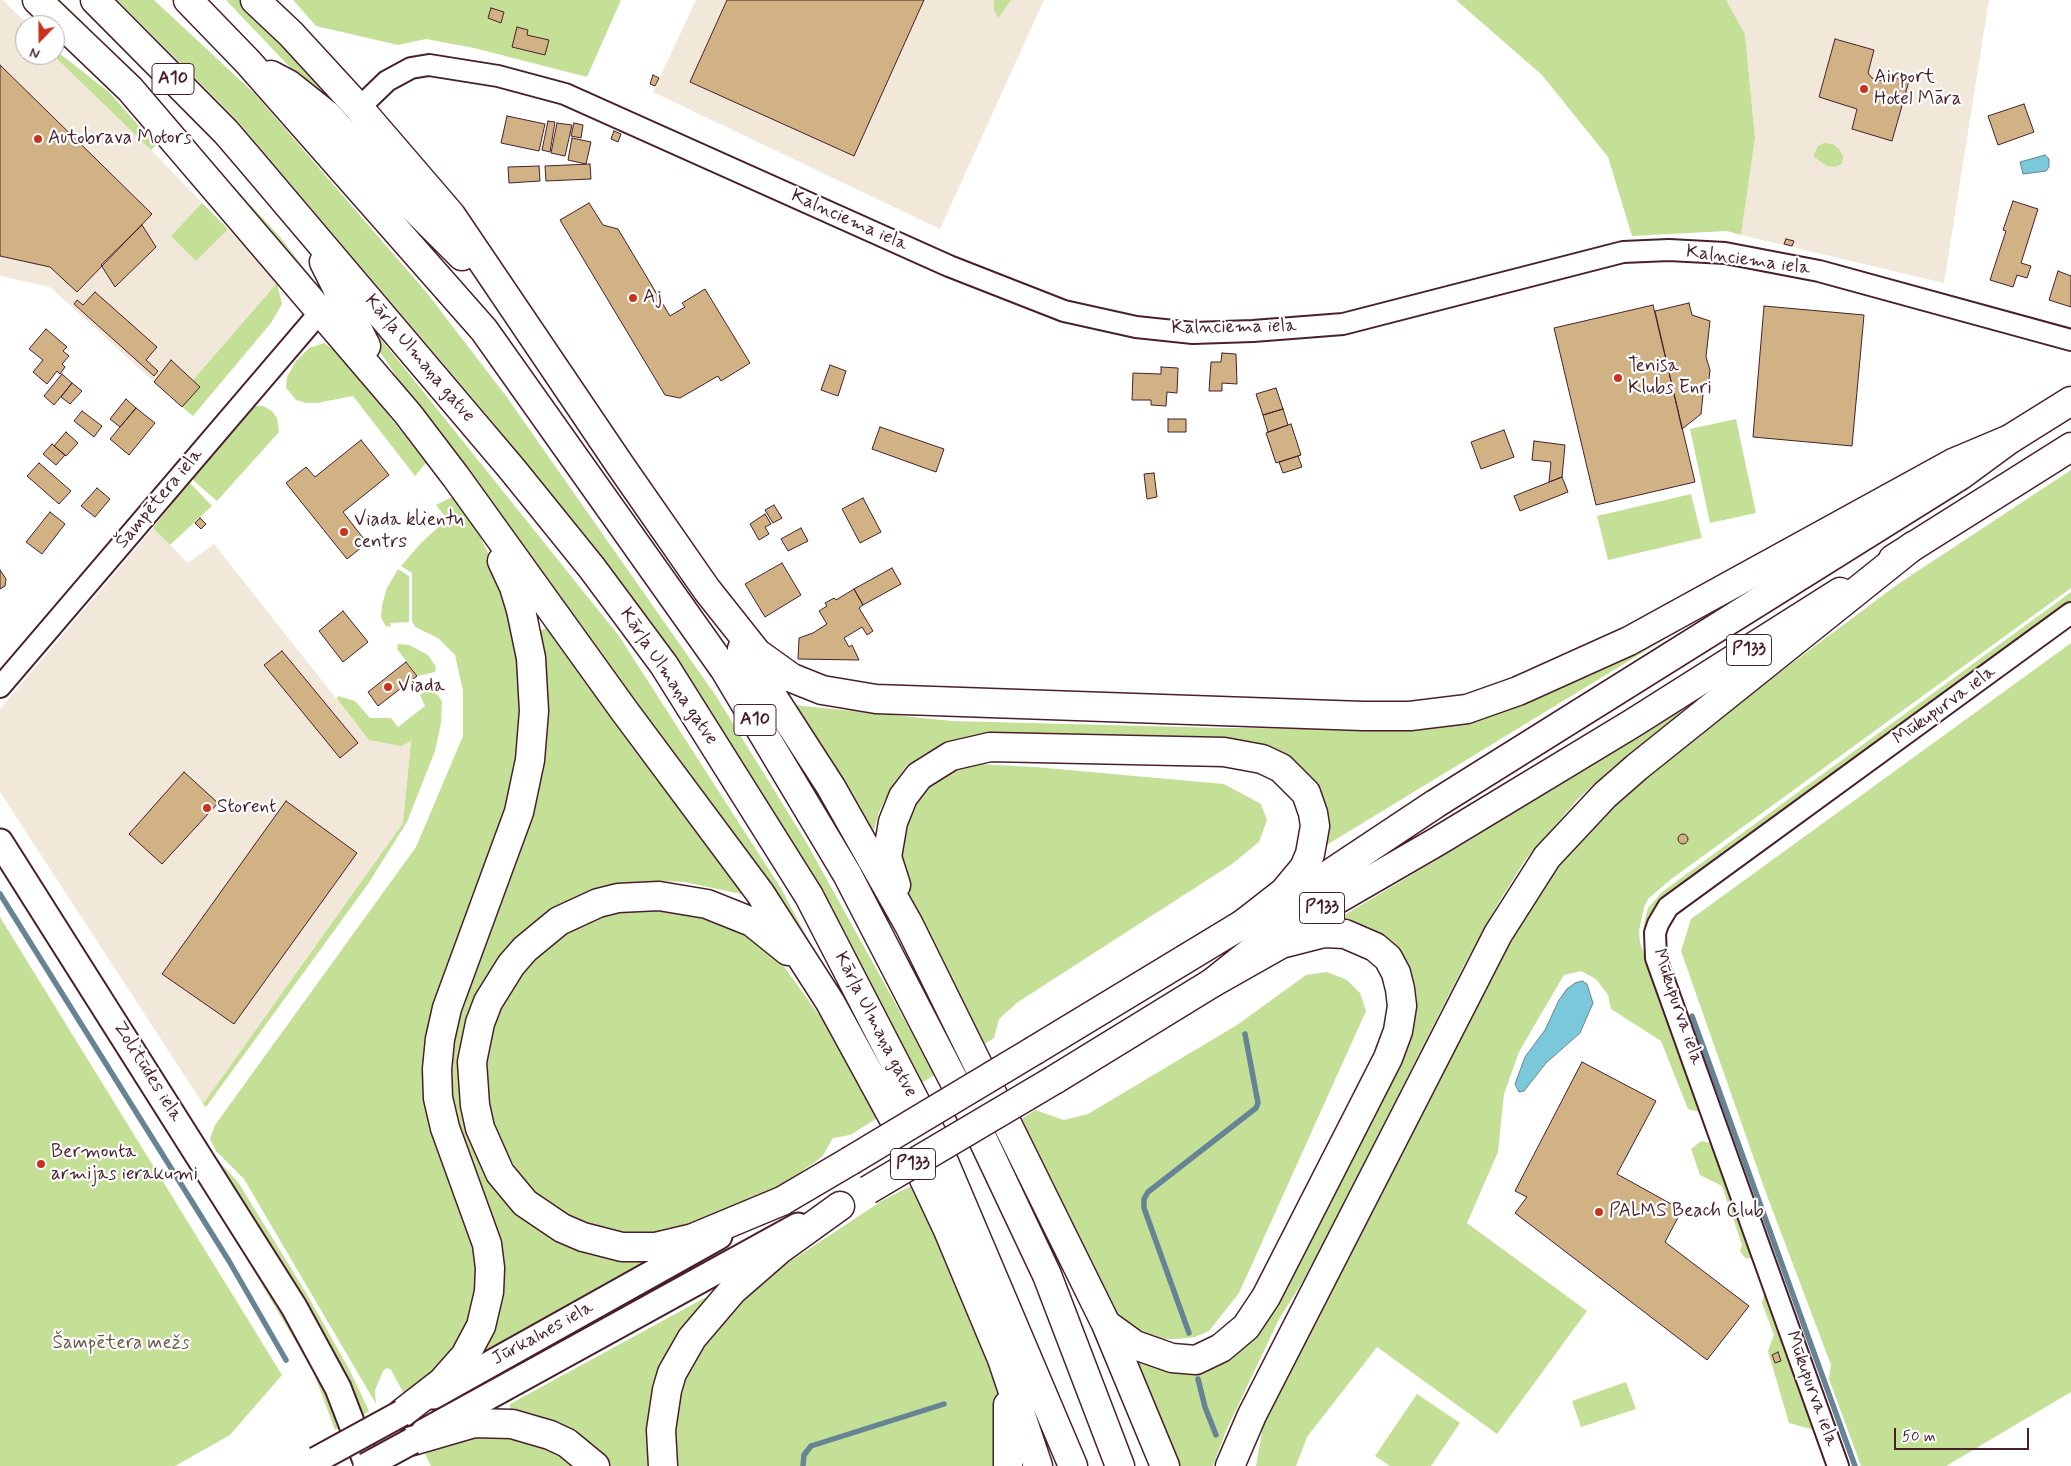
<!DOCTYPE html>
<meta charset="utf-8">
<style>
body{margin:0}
#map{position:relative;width:2071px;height:1466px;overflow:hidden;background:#fff;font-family:Mynerve,sans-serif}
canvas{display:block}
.north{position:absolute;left:15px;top:15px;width:50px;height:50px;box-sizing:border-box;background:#fff;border:1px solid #b7a5aa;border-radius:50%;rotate:202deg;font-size:14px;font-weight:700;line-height:20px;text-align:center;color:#4a1f2b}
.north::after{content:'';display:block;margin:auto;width:18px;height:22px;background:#c8321e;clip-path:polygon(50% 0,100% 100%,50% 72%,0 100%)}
.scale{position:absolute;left:1894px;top:1428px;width:135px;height:22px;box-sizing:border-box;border:2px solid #4a1f2b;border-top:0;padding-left:6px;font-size:15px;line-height:18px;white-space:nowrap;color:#4a1f2b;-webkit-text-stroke:4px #fff;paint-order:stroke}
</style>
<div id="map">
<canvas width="2071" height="1466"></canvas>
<div class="north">N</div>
<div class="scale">50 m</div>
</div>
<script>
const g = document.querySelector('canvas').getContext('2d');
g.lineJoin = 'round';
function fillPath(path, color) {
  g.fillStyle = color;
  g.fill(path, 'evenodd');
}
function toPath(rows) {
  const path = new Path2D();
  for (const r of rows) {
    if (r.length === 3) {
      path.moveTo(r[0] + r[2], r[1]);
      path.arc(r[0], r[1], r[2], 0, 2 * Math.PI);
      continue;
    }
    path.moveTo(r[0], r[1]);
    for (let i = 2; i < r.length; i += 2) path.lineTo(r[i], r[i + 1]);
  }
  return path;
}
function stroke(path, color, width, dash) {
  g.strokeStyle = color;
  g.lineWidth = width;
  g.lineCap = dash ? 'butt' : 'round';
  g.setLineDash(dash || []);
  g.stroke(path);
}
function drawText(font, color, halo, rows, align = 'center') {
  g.font = font + ' Mynerve,sans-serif';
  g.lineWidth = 4.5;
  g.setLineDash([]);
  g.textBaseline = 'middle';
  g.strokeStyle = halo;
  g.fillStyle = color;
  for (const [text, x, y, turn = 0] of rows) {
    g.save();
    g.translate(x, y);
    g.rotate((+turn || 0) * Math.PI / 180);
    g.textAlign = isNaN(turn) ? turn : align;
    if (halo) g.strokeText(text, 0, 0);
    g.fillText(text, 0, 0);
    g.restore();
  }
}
const built = toPath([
 [0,0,3,0,28,25,25,25,25,55,53,55,151,150,262,264,277,283,175,401,50,287,0,276],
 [696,0,1044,0,940,229,653,92],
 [1726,0,1989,0,1944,283,1741,235,1755,138,1745,34],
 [153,528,188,563,214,544,369,740,411,741,403,823,203,1104,0,792,0,709]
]);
const green = toPath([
 [52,0,60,0,81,20,280,237,325,295,351,336],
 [117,0,154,0,255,94,427,293,506,396,716,696,805,840,935,1075,921,1083,830,913,690,679,587,539,486,414,234,117],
 [226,0,243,0,445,217,322,101],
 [293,0,621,0,587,77,474,48,426,39,398,45,316,26],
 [994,0,1011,0,998,18,994,10],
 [1456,0,1726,0,1745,34,1755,138,1741,235,1727,231,1632,236,1608,157,1542,75],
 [55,50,109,92,156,145,151,150,53,55],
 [1824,143,1833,144,1839,149,1843,156,1842,164,1835,167,1827,166,1813,156,1818,146],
 [202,203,228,229,196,261,171,236],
 [277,283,282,304,271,323,193,416,175,401],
 [373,333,377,334,619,636,782,890,820,962,897,1096,419,410,370,337],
 [324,343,341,355,426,463,415,476,353,396,317,403,306,403,296,400,286,388,287,377,296,361,309,348],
 [255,406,263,406,272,411,277,418,279,432,217,501,194,481,192,476],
 [1736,419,1756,513,1710,523,1690,429],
 [2071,470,2071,588,1670,880,1648,899,1644,907,1639,931,1640,943,1700,1112,1688,1109,1661,1041,1611,1009,1608,995,1596,979,1581,971,1564,975,1541,1014,1519,1052,1504,1094,1498,1152,1467,1223,1587,1311,1497,1434,1377,1347,1307,1437,1296,1466,1256,1466,1263,1426,1325,1298,1497,957,1549,876,1581,836,1635,783,1693,737,1898,584],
 [189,482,212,506,170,545,153,528],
 [1691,494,1702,538,1608,560,1597,516],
 [452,497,460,501,469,514,507,592,524,675,515,784,436,1011,478,1247,477,1307,456,1352,411,1394,408,1390,403,1392,391,1370,387,1368,383,1371,375,1390,376,1404,244,1179,216,1151,210,1139,215,1125,416,847,463,736,463,691,455,655,438,638,415,627,412,621,412,573,401,566,421,543,447,519,436,505],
 [398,569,409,576,409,622,390,623,391,627,386,626,381,618,382,605,387,588],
 [2071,592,2071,603,2061,611,1665,899,1655,908,1650,918,1646,945,1643,930,1645,919,1648,908,1662,892],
 [1696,620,1325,846,1296,766,985,736,953,741,926,753,907,765,892,786,879,812,872,838,794,705,952,721,1223,728,1397,729],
 [546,628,549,629,742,892,741,894,684,882,657,881,595,890,579,896,546,915,522,933,503,954,483,983,479,991,460,1059,461,1103,528,1222,557,1240,580,1250,598,1255,650,1261,483,1354,481,1353,491,1328,451,1114,451,1028,521,833,536,632],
 [2071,643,2071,1392,1946,1466,1861,1466,1829,1379,1831,1365,1766,1193,1681,951,1691,919],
 [398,644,409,645,428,655,436,667,435,672,418,676,397,649],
 [1733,671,1740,674,1613,767,1578,799,1526,859,1499,902,1465,963,1324,1241,1300,1286,1279,1319,1226,1431,1213,1466,1175,1466,1135,1358,1214,1361,1386,1080,1395,948,1374,932,1346,923,1341,917,1470,840],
 [431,690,439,696,442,702,441,723,435,751,407,822,368,884,206,1107,203,1104,403,823,411,741,401,746,369,740,337,699,338,696,355,701,370,718,391,718,398,727,425,706,420,695,425,691],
 [980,764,1035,767,1224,784,1261,804,1267,820,1259,842,1232,864,1018,1002,999,1019,994,1038,978,1048,913,910,903,882,899,840,905,816,931,782,957,769],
 [654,906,700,912,760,941,782,964,828,1027,882,1115,850,1135,833,1138,822,1157,782,1185,725,1214,682,1229,638,1235,594,1227,549,1207,524,1181,499,1141,485,1089,484,1064,496,1016,517,977,538,952,566,931,616,910],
 [0,917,282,1375,230,1435,175,1466,0,1466],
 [1327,972,1347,980,1360,993,1366,1011,1239,1293,1209,1331,1195,1337,1177,1339,1155,1339,1143,1335,1116,1316,1017,1122,1035,1110,1064,1120,1088,1114,1237,1025,1306,975],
 [1701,1141,1712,1143,1752,1259,1745,1258,1740,1251,1742,1245,1722,1186,1700,1175,1691,1149],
 [217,1159,238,1182,308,1296,349,1369,369,1411,363,1415,337,1361,215,1160],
 [913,1185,973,1314,995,1381,998,1396,997,1466,676,1466,673,1439,675,1399,687,1372,705,1342,765,1278,883,1200],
 [222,1209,314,1362,342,1426,335,1430,313,1371,226,1224],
 [1764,1294,1814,1430,1789,1423,1768,1351,1774,1335,1762,1303],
 [708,1296,672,1343,651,1394,646,1437,649,1466,608,1466,511,1414,510,1404],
 [1626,1382,1636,1409,1581,1427,1572,1401],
 [1417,1394,1460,1423,1431,1466,1390,1466,1375,1456],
 [456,1436,532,1438,581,1466,431,1466,425,1454,429,1452,427,1448]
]);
const water = toPath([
 [2045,155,2049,159,2049,167,2046,171,2023,174,2020,162,2045,155],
 [1582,981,1587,984,1593,1003,1580,1033,1546,1063,1524,1091,1519,1092,1515,1084,1525,1057,1545,1030,1559,1000,1567,989,1575,983,1582,981]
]);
const stream = toPath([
 [0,894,229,1261,286,1360],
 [1692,1016,1855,1466],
 [1189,1333,1144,1208,1144,1199,1148,1192,1256,1108,1258,1103,1245,1034],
 [1198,1379,1205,1407,1216,1435],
 [803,1466,804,1455,811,1446,944,1404]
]);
const building = toPath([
 [727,0,924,0,854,156,690,82,727,0],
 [491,8,504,12,501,23,488,18,491,8],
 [517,27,528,30,527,35,549,40,545,55,512,47,517,27],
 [1835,39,1874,50,1868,73,1872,78,1883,81,1891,77,1909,81,1892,141,1852,129,1857,109,1819,97,1835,39],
 [0,65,152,214,77,292,50,267,0,256,0,65],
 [653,75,659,78,655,86,650,84,653,75],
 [2024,104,2034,132,1998,145,1988,116,2024,104],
 [507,116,545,124,539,151,501,143,507,116],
 [548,121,555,122,550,152,542,150,548,121],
 [557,123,572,125,565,156,551,153,557,123],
 [574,123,583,125,581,138,571,136,574,123],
 [614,131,621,134,618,142,611,139,614,131],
 [572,138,591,142,586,164,568,160,572,138],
 [590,164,591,179,546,181,545,166,590,164],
 [539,166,540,181,509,183,508,167,539,166],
 [2013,201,2038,209,2021,263,2031,266,2027,278,2017,275,2013,287,1990,280,2006,231,2003,230,2013,201],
 [589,203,603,225,618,229,670,316,685,307,682,303,705,289,750,363,721,381,718,376,680,398,665,395,560,220,589,203],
 [142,225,156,247,115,287,101,265,142,225],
 [1786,239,1794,241,1792,246,1784,244,1786,239],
 [2058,271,2071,276,2071,307,2049,300,2058,271],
 [95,292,157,347,146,360,158,371,154,376,74,304,77,300,83,305,95,292],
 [1689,303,1692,315,1710,321,1706,357,1710,370,1709,379,1704,385,1701,414,1682,429,1655,311,1689,303],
 [1653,305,1695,482,1596,505,1554,328,1653,305],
 [1764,306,1864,315,1852,446,1753,437,1764,306],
 [46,329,67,347,63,351,69,356,62,364,65,367,60,374,57,371,47,384,33,372,43,360,29,349,46,329],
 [1222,353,1236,354,1237,384,1222,383,1222,391,1209,391,1211,362,1221,362,1222,353],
 [171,360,200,387,182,407,154,382,171,360],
 [830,365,846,371,838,396,821,390,830,365],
 [1161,367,1178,368,1177,393,1167,392,1166,406,1151,405,1151,400,1132,400,1133,373,1161,374,1161,367],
 [62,374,72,383,54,405,44,396,62,374],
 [72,383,82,391,70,404,61,397,72,383],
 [1276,388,1283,409,1263,415,1256,394,1276,388],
 [126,399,136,408,120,427,110,419,126,399],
 [136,408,155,423,129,455,110,439,136,408],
 [1283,409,1288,425,1268,432,1263,415,1283,409],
 [82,411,102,426,94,437,74,421,82,411],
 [1168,419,1186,419,1186,432,1168,432,1168,419],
 [1291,424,1301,455,1276,463,1266,433,1291,424],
 [880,427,944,449,936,472,872,449,880,427],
 [1504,430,1514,457,1481,469,1471,442,1504,430],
 [66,432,78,443,66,456,54,446,66,432],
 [361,440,389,475,343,512,367,543,347,559,286,483,306,467,315,477,361,440],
 [1534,441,1565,445,1562,477,1549,482,1551,462,1532,460,1534,441],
 [52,444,65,455,56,465,43,454,52,444],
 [1298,456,1302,467,1283,473,1279,462,1298,456],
 [39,463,71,491,59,504,27,476,39,463],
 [1154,473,1157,497,1147,499,1144,474,1154,473],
 [1562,477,1568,492,1520,511,1514,496,1562,477],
 [97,488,110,499,95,517,81,506,97,488],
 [863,498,881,532,860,543,842,509,863,498],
 [774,505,782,518,773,523,765,510,774,505],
 [50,512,65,524,42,554,26,542,50,512],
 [765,514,771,524,765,527,769,534,759,540,750,524,765,514],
 [200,518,206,524,201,529,195,523,200,518],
 [801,528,808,541,788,551,781,539,801,528],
 [782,563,801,595,765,617,745,584,782,563],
 [892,568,901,584,863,605,854,589,892,568],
 [0,570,6,579,5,586,0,589,0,570],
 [854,589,863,605,859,608,873,631,867,635,862,627,844,638,849,647,852,645,859,660,798,659,799,638,813,633,827,624,819,611,827,606,825,603,834,598,836,600,854,589],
 [343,611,368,642,343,662,319,631,343,611],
 [282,651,358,743,340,758,264,665,282,651],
 [406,662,417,676,378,706,368,692,406,662],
 [184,772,218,803,162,864,129,834,184,772],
 [286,801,357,853,234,1024,162,974,286,801],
 [1683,839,5],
 [1582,1062,1656,1101,1617,1174,1682,1210,1665,1242,1749,1306,1707,1360,1515,1213,1527,1197,1515,1191,1582,1062],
 [1778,1352,1781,1361,1775,1363,1772,1355,1778,1352]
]);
const minor = toPath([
 [359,108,387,81,411,68,429,65,498,76,565,94,949,266,1064,311,1136,327,1193,333,1253,331,1343,324,1623,252,1669,250,1725,253,1819,271,2071,340],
 [0,687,321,311],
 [1838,1466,1656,958,1655,933,1658,924,1668,907,2071,613]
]);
const tertiary = toPath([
 [0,842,294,1307,338,1388,368,1466],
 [433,1396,719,1236],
 [424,1432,798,1226]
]);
const primary = toPath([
 [1893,559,2071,447],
 [1035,1050,1243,924,1292,899,1435,804,1961,475,2010,439,2071,401],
 [1054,1080,1212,983,1256,948,1286,929,1438,841,1633,723,1840,592],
 [782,1201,850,1161]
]);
const trunk = toPath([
 [37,0,130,89,408,414,456,477,623,709,760,893,830,1002,908,1145,948,1230,1002,1359,1038,1466],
 [95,0,226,132,250,160,512,469,592,568,664,665,809,896,933,1136,1073,1466],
 [188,0,248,62,484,330,725,670,847,874,968,1108,1047,1275,1120,1466],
 [255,0,291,34,359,108,451,215,620,465,707,590,757,653,792,678,822,690,876,699,1363,716,1410,716,1467,709,1518,691,1629,641,1953,463,2010,439],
 [271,75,288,84,327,115,387,181,462,256],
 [324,262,366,346],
 [742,649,831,787,909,925,1106,1324,1165,1466],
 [896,885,887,857,893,822,903,797,919,776,951,756,990,747,1224,752,1262,759,1281,768,1306,793,1313,813,1315,826,1310,854,1304,868,1284,892,1243,924],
 [782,1201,693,1238,655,1247,622,1247,583,1237,562,1228,525,1203,500,1173,480,1128,475,1105,472,1062,480,1023,488,1002,511,965,525,949,559,921,598,903,618,898,659,896,707,904,752,922,788,951],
 [1106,1324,1135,1345,1172,1358,1196,1360,1221,1348,1246,1327,1266,1297,1388,1058,1398,1031,1402,1006,1400,989,1396,973,1388,958,1375,947,1345,934,1324,933,1281,944,1212,983],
 [402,1413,442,1382,465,1356,481,1326,489,1292,490,1268,487,1244,445,1128,438,1098,437,1069,440,1039,447,1008,519,812,530,760,534,711,531,658,521,610,514,587,502,561],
 [412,1441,474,1423,512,1424,550,1435,567,1443,595,1466],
 [663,1466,661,1430,667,1390,672,1373,692,1338,733,1290,779,1250,840,1206],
 [1008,1466,1008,1405],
 [1230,1466,1252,1415,1498,934,1547,857,1605,795,1637,767,1913,546]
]);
const tertiaryBridge = toPath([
 [316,1460,402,1413],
 [366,1466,412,1441]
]);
const primaryBridge = toPath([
 [850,1161,1035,1050],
 [868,1190,1054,1080]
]);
const markers = [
 [1864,89,5,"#c8321e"],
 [38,139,5,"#c8321e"],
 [633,298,5,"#c8321e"],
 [1618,378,5,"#c8321e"],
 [344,532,5,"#c8321e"],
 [388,687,5,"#c8321e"],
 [207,808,5,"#c8321e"],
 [41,1164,5,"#c8321e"],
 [1599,1212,5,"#c8321e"]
];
const shields = [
 [173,79,42],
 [1749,650,45],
 [755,720,42],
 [1322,908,45],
 [913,1164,45]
];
const shieldNames = [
 ["A10",173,79],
 ["P133",1749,650],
 ["A10",755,720],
 ["P133",1322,908],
 ["P133",913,1164]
];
const poiNames = [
 ["Airport",1874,78],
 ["Hotel Māra",1874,100],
 ["Autobrava Motors",48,139],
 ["Aj",643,298],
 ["Tenisa",1628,367],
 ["Klubs Enri",1628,389],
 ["Viada klientu",354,521],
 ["centrs",354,543],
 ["Viada",398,687],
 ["Storent",217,808],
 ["Bermonta",51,1153],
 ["armijas ierakumi",51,1175],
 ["PALMS Beach Club",1609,1212]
];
const streetNames = [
 ["Kalnciema iela",849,221,24],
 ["Kalnciema iela",1748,261,8],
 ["Kalnciema iela",1234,328,-1],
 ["Kārļa Ulmaņa gatve",419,359,50],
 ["Šampētera iela",160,499,-50],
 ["Kārļa Ulmaņa gatve",668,677,56],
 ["Mūkupurva iela",1945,706,-36],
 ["Mūkupurva iela",1677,1007,71],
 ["Kārļa Ulmaņa gatve",875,1025,63],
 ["Zolitūdes iela",147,1072,58],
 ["Jūrkalnes iela",543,1334,-29],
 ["Mūkupurva iela",1811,1389,70]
];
const parkNames = [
 ["Šampētera mežs",121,1344]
];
fillPath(built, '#f1e8da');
fillPath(green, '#c4e097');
fillPath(water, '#7bc8da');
stroke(water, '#678494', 1);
stroke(stream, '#678494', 5.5);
fillPath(building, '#d1b285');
stroke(building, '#4a1f2b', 1);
stroke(minor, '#4a1f2b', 24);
stroke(tertiary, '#4a1f2b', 29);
stroke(primary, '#4a1f2b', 31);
stroke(trunk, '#4a1f2b', 31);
stroke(minor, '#fff', 20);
stroke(tertiary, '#fff', 25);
stroke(primary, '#fff', 28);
stroke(trunk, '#fff', 28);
stroke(tertiaryBridge, '#4a1f2b', 29, []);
stroke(primaryBridge, '#4a1f2b', 31, []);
stroke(tertiaryBridge, '#fff', 25);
stroke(primaryBridge, '#fff', 28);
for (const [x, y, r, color] of markers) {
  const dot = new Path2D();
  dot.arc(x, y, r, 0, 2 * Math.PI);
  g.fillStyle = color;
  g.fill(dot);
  stroke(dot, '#fff', 2);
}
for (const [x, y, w] of shields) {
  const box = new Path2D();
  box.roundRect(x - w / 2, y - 15.5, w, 31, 4);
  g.fillStyle = '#fff';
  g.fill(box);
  stroke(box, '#4a1f2b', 1);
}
drawText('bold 18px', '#4a1f2b', null, shieldNames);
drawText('19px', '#4a1f2b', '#fff', poiNames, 'left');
drawText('19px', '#4a1f2b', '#fff', streetNames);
drawText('19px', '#6f594b', '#fff', parkNames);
</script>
